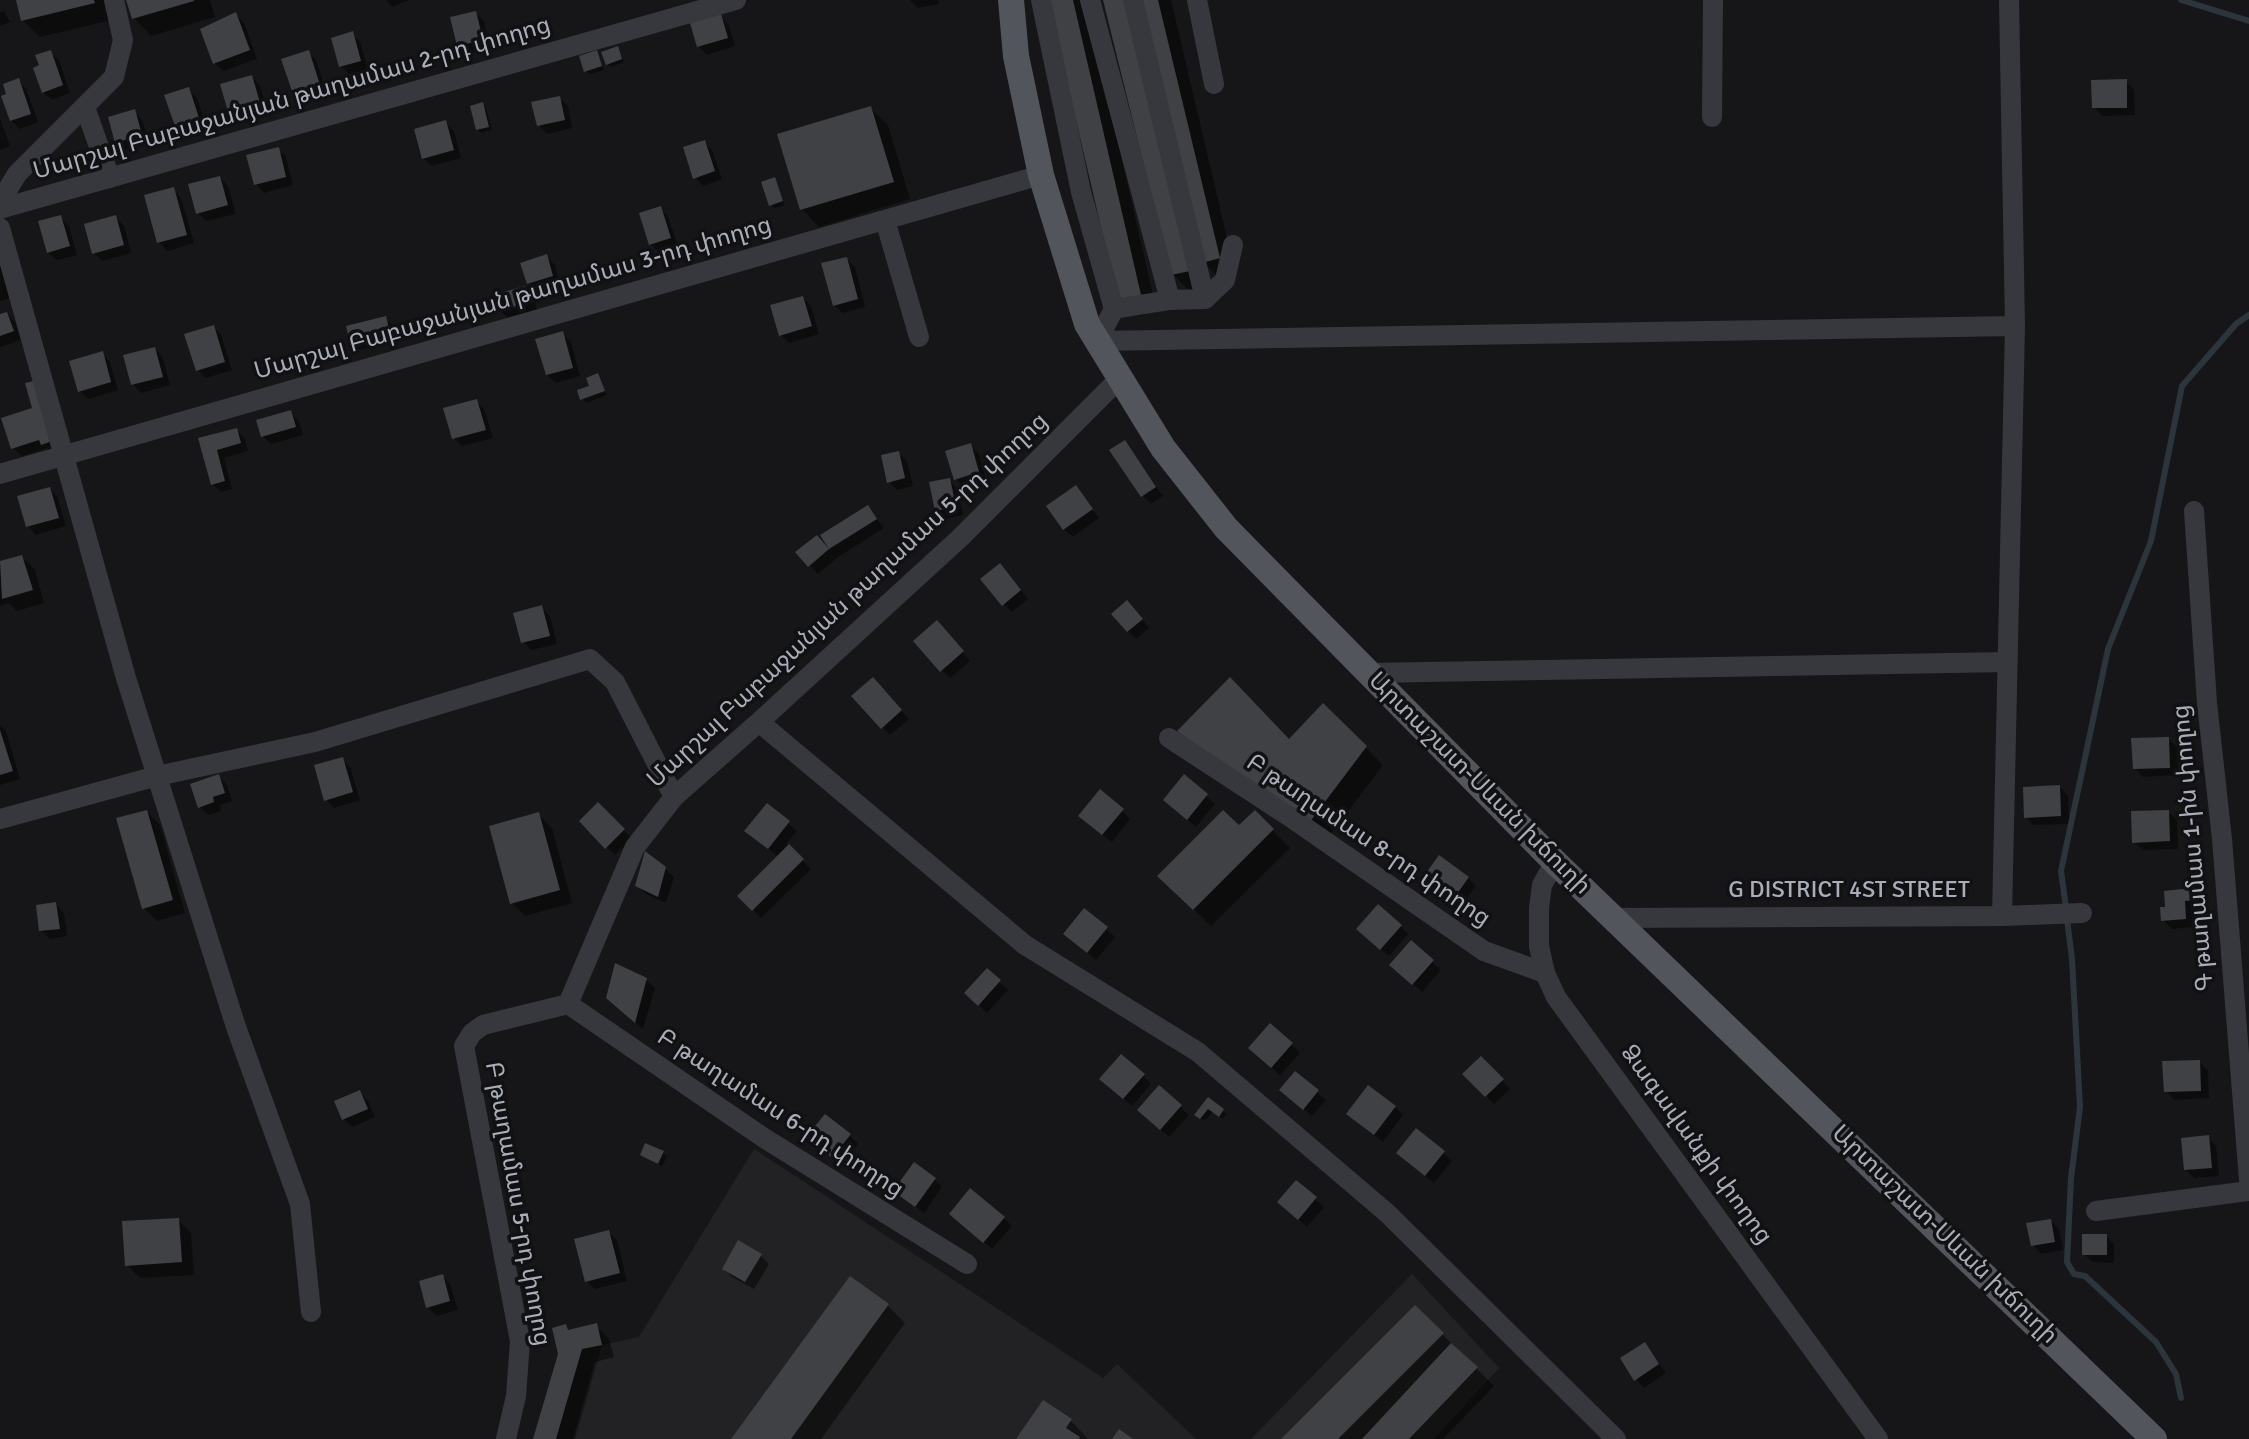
<!DOCTYPE html>
<meta charset="utf-8">
<style>
body{margin:0}
canvas{display:block;background:#161618}
</style>
<canvas width="2249" height="1439"></canvas>
<script>
const g = document.querySelector('canvas').getContext('2d');
g.lineJoin = 'round';
function fillPath(path, color) {
  g.fillStyle = color;
  g.fill(path, 'evenodd');
}
function toPath(rows) {
  const path = new Path2D();
  for (const r of rows) {
    path.moveTo(r[0], r[1]);
    for (let i = 2; i < r.length; i += 2) path.lineTo(r[i], r[i + 1]);
  }
  return path;
}
function stroke(path, color, width, dash) {
  g.strokeStyle = color;
  g.lineWidth = width;
  g.lineCap = dash ? 'butt' : 'round';
  g.setLineDash(dash || []);
  g.stroke(path);
}
function drawText(font, color, halo, rows, align = 'center') {
  g.font = font + ' Signika,"Noto Sans Armenian",sans-serif';
  g.lineWidth = 7;
  g.setLineDash([]);
  g.textBaseline = 'middle';
  g.strokeStyle = halo;
  g.fillStyle = color;
  for (const [text, x, y, turn = 0] of rows) {
    g.save();
    g.translate(x, y);
    g.rotate((+turn || 0) * Math.PI / 180);
    g.textAlign = isNaN(turn) ? turn : align;
    if (halo) g.strokeText(text, 0, 0);
    g.fillText(text, 0, 0);
    g.restore();
  }
}
const built = toPath([
 [754,1149,1103,1378,1117,1364,1196,1439,575,1439,602,1345,639,1337],
 [1412,1274,1499,1368,1434,1439,1251,1439]
]);
const shadow = toPath([
 [18,0,107,0,112,20,40,37,22,20],
 [128,0,210,0,215,17,151,36,134,18],
 [386,0,409,0,392,7],
 [910,0,938,0,939,4,918,8],
 [1050,0,1085,0,1157,312,1138,316,1120,299],
 [1105,0,1171,0,1236,276,1221,280,1199,258,1207,288,1190,292,1173,274],
 [4,11,10,22,0,26,0,13],
 [475,13,484,21,490,48,467,54,459,45],
 [236,15,244,23,257,59,223,71,214,63],
 [720,16,729,25,735,46,707,55,699,46],
 [352,34,360,42,368,69,349,74,341,66],
 [617,48,624,62,611,67,608,64],
 [50,52,59,60,70,93,52,100,43,92,41,67],
 [308,52,316,60,327,93,303,101,294,93],
 [596,52,604,70,590,74,586,71],
 [252,77,260,86,268,114,239,122,231,114],
 [18,81,26,89,38,122,20,129,11,120],
 [2126,81,2134,90,2135,115,2102,116,2094,107],
 [188,89,197,98,206,126,185,133,176,125],
 [559,98,568,106,572,128,547,134,539,125],
 [482,104,486,108,492,130,481,133,478,129],
 [870,108,888,125,910,199,819,227,802,209],
 [134,111,142,120,149,143,125,150,116,142],
 [0,119,10,146,0,150],
 [445,122,454,131,461,158,432,166,423,158],
 [704,142,712,150,722,179,703,186,695,177],
 [278,149,286,157,293,185,264,193,256,184],
 [220,178,228,186,236,214,206,221,198,213],
 [774,180,785,205,775,208,771,205],
 [173,189,181,198,194,243,168,251,159,242],
 [660,208,668,217,678,246,659,252,650,244],
 [61,218,69,226,77,255,57,260,48,252],
 [116,218,124,226,131,253,102,261,94,253],
 [546,257,555,265,560,284,537,291,529,283],
 [847,259,855,267,865,307,843,313,834,305],
 [0,264,13,297,0,301],
 [525,288,534,298,502,308,502,312,535,302,537,310,508,318,500,310,496,297],
 [803,298,811,306,819,334,789,343,781,335],
 [7,314,15,322,21,340,0,347,0,316],
 [385,318,394,326,397,340,360,350,352,342],
 [213,327,221,335,232,370,206,378,198,370],
 [562,333,571,342,580,376,556,383,547,374],
 [155,349,163,358,170,385,141,393,133,384],
 [102,354,110,362,118,390,88,399,80,391],
 [598,375,607,395,586,403,579,391,592,387],
 [476,401,484,409,493,438,462,446,454,438],
 [35,410,59,450,51,452,47,448,22,456,13,448],
 [291,413,299,421,303,435,271,444,263,436],
 [236,430,245,439,248,451,224,458,232,489,221,492,212,484,201,439],
 [1124,442,1163,496,1151,504,1143,496],
 [970,445,979,454,986,480,964,487,956,479],
 [898,453,907,461,913,486,897,490,889,482],
 [949,480,957,488,963,515,946,519,937,510],
 [1076,488,1099,518,1073,537,1064,529],
 [50,489,58,498,66,526,36,535,28,526],
 [868,507,884,528,838,557,818,574,798,552,817,537,832,552,823,536],
 [22,557,35,570,44,603,17,611,9,603,0,606,0,563],
 [1008,574,1028,599,1012,612,1004,604],
 [542,608,550,616,557,644,531,650,523,642],
 [1135,611,1149,628,1136,639,1128,631],
 [945,631,970,661,950,678,942,670],
 [881,688,909,719,890,735,882,727],
 [1323,705,1383,765,1327,839,1268,801,1289,741],
 [0,725,6,731,20,779,0,785],
 [2168,739,2177,747,2178,775,2143,777,2135,768],
 [342,759,350,767,360,800,334,808,326,799],
 [218,776,227,785,232,801,220,805,221,811,208,815,200,807],
 [1185,777,1215,804,1196,827,1174,809],
 [2060,787,2068,796,2069,824,2034,825,2026,817],
 [598,805,632,839,615,855,581,821],
 [767,806,797,831,786,844,811,869,761,918,740,896,779,857,755,839],
 [1122,811,1130,819,1112,842,1089,824],
 [147,812,160,825,185,913,157,921,144,908],
 [2168,812,2177,820,2178,849,2143,850,2134,842],
 [1255,813,1290,848,1211,926,1160,876,1239,828],
 [539,815,552,828,572,903,525,916,512,903],
 [665,869,674,877,666,903,646,894,638,886],
 [1468,878,1476,886,1461,907,1425,879],
 [2191,890,2199,898,2200,908,2192,909,2194,927,2172,929,2163,920,2167,908],
 [56,905,64,913,67,936,50,939,41,930],
 [1085,911,1115,937,1096,960,1074,942],
 [1400,926,1408,934,1389,956,1367,937],
 [1411,943,1441,970,1422,992,1400,973],
 [987,971,1008,990,987,1013,966,993],
 [646,980,655,988,643,1029,617,1006],
 [1291,1044,1300,1053,1280,1075,1259,1056],
 [1481,1059,1510,1089,1494,1104,1465,1074],
 [2199,1062,2208,1070,2209,1098,2174,1100,2166,1091],
 [1295,1073,1326,1100,1312,1116,1290,1098],
 [1143,1076,1151,1084,1132,1106,1110,1087],
 [1159,1088,1189,1115,1169,1137,1148,1118],
 [359,1092,368,1101,375,1117,352,1127,344,1119],
 [1208,1099,1226,1114,1223,1119,1213,1111,1205,1121,1200,1118],
 [1395,1107,1403,1115,1383,1142,1357,1122],
 [1417,1130,1452,1161,1434,1183,1407,1161],
 [850,1136,858,1144,841,1164,817,1145],
 [2208,1138,2216,1146,2219,1176,2194,1178,2186,1170],
 [663,1153,667,1157,662,1166,642,1155],
 [934,1179,942,1187,924,1213,896,1191],
 [1296,1182,1324,1207,1307,1227,1288,1210],
 [1003,1218,1012,1226,992,1249,960,1222],
 [178,1220,191,1233,194,1275,140,1278,127,1265],
 [2051,1221,2059,1229,2063,1250,2041,1254,2033,1245],
 [608,1232,617,1240,627,1281,595,1289,586,1281],
 [2106,1236,2114,1244,2114,1263,2093,1262,2084,1254],
 [760,1255,769,1264,754,1289,732,1277,724,1269],
 [442,1276,450,1284,458,1310,436,1316,428,1307],
 [850,1279,888,1306,905,1323,821,1439,734,1439],
 [1416,1308,1494,1386,1443,1439,1284,1439],
 [596,1326,609,1339,614,1357,595,1362,573,1439,535,1439,566,1327,571,1332],
 [1644,1345,1666,1373,1644,1388,1636,1379],
 [1071,1421,1088,1439,1019,1439]
]);
const stream = toPath([
 [2181,0,2249,21],
 [2066,908,2061,871,2108,649,2151,541,2182,386,2236,324,2249,315],
 [2067,919,2072,959,2080,1107,2071,1178,2067,1262,2074,1274,2085,1276,2156,1342,2176,1374,2181,1398]
]);
const building = toPath([
 [16,0,94,0,95,3,21,21],
 [126,0,194,0,194,1,132,19],
 [1048,0,1073,0,1141,295,1118,300],
 [1103,0,1124,0,1190,271,1171,275],
 [1139,0,1158,0,1220,258,1202,263],
 [476,11,483,40,457,46,450,17],
 [236,12,250,50,213,64,200,29],
 [721,14,728,38,697,47,690,23],
 [353,31,361,61,339,67,331,38],
 [618,46,622,59,606,65,601,52],
 [51,50,63,85,42,93,33,68,39,65,35,55],
 [309,50,320,85,293,94,281,59],
 [597,50,602,66,584,72,579,56],
 [252,75,261,106,229,115,220,84],
 [19,78,31,114,10,121,1,96,6,94,3,84],
 [2127,79,2127,108,2092,108,2091,80],
 [189,87,199,118,175,126,164,95],
 [560,96,565,120,537,126,531,102],
 [483,102,489,127,476,130,470,106],
 [871,106,894,182,800,210,777,134],
 [135,109,142,135,115,143,108,117],
 [446,120,454,150,422,159,414,129],
 [705,140,715,171,693,179,683,147],
 [279,147,286,177,254,185,246,155],
 [220,176,228,205,196,214,188,184],
 [775,177,783,201,769,206,761,182],
 [174,187,187,235,157,243,144,195],
 [661,206,671,238,649,245,639,213],
 [61,215,70,246,47,253,38,221],
 [116,215,124,245,92,254,84,224],
 [547,254,553,276,527,284,520,263],
 [847,257,858,299,833,306,821,263],
 [525,286,530,302,498,311,493,295],
 [803,296,812,326,779,336,770,305],
 [7,312,14,331,0,336,0,314],
 [386,316,390,332,350,343,346,326],
 [214,325,225,362,196,371,184,334],
 [563,331,573,368,546,375,535,339],
 [155,347,163,377,131,385,123,355],
 [103,351,111,382,78,392,69,361],
 [598,373,605,391,580,400,577,390,589,386,586,378],
 [33,381,52,441,41,445,39,440,11,449,1,418,32,408,25,383],
 [477,399,486,430,452,439,443,408],
 [291,410,296,427,261,437,256,420],
 [237,428,241,443,217,450,225,481,211,485,198,438],
 [1125,440,1156,487,1141,497,1109,450],
 [971,443,979,472,954,480,945,451],
 [899,451,905,478,887,483,881,455],
 [950,478,956,507,935,511,929,482],
 [1076,485,1093,509,1063,530,1046,506],
 [50,487,59,518,26,527,17,496],
 [868,505,877,519,829,549,820,535],
 [817,535,829,549,808,567,795,552],
 [22,555,33,590,2,599,0,561],
 [1000,563,1021,590,1002,606,980,579],
 [1127,600,1143,619,1127,632,1111,614],
 [542,605,550,636,521,643,513,613],
 [937,620,964,651,940,672,913,641],
 [873,677,902,710,881,729,851,696],
 [1230,677,1289,739,1323,703,1367,746,1309,823,1249,784,1177,731],
 [0,730,13,771,0,775],
 [2169,737,2170,768,2133,769,2131,738],
 [343,757,353,792,324,801,314,765],
 [219,774,225,793,213,797,214,802,198,808,190,784],
 [1184,774,1208,794,1187,820,1163,800],
 [2060,785,2061,816,2024,818,2023,787],
 [1100,789,1124,809,1102,835,1078,816],
 [598,802,625,829,605,849,579,821],
 [767,803,790,821,768,849,744,831],
 [147,810,173,900,142,909,116,818],
 [1223,810,1239,825,1255,810,1274,829,1193,910,1157,876],
 [2169,810,2170,841,2132,843,2131,811],
 [539,812,560,890,510,904,489,826],
 [789,844,804,859,752,911,737,896],
 [645,851,666,867,658,897,635,886],
 [1439,855,1469,877,1452,901,1422,879],
 [2192,888,2193,900,2185,901,2186,919,2161,921,2160,907,2165,907,2164,891],
 [56,902,60,929,39,931,36,905],
 [1378,904,1402,925,1380,950,1356,929],
 [1084,908,1108,927,1087,953,1063,934],
 [1411,940,1434,960,1412,985,1389,965],
 [615,963,647,978,635,1023,606,998],
 [987,968,1001,980,978,1006,964,993],
 [1270,1023,1293,1043,1271,1068,1248,1048],
 [1121,1054,1145,1074,1123,1099,1099,1079],
 [1481,1056,1504,1079,1485,1097,1462,1074],
 [2200,1060,2201,1091,2164,1092,2162,1061],
 [1295,1071,1319,1090,1303,1110,1279,1090],
 [1159,1085,1182,1105,1160,1130,1137,1110],
 [1368,1085,1396,1106,1374,1135,1346,1114],
 [360,1090,368,1109,342,1120,334,1101],
 [1208,1097,1224,1109,1219,1117,1208,1109,1200,1119,1194,1115],
 [825,1114,851,1134,832,1158,806,1137],
 [1416,1128,1445,1151,1425,1176,1396,1153],
 [2209,1135,2212,1168,2184,1170,2181,1138],
 [645,1143,664,1151,658,1164,640,1155],
 [914,1162,936,1178,915,1207,893,1191],
 [1296,1180,1317,1197,1298,1220,1277,1202],
 [970,1188,1005,1217,983,1243,949,1214],
 [179,1218,182,1262,125,1266,122,1221],
 [2051,1219,2055,1242,2031,1246,2026,1223],
 [609,1230,620,1273,585,1282,574,1239],
 [2082,1234,2107,1234,2107,1255,2082,1255],
 [738,1240,762,1254,745,1282,722,1269],
 [443,1274,450,1301,426,1308,419,1281],
 [850,1276,889,1304,791,1439,731,1439],
 [1415,1305,1444,1333,1338,1439,1281,1439],
 [597,1323,602,1345,582,1349,556,1439,533,1439,558,1354,552,1328,566,1324,568,1330],
 [1645,1342,1659,1364,1634,1381,1620,1358],
 [1451,1343,1478,1367,1409,1439,1362,1439],
 [1043,1400,1072,1419,1066,1428,1080,1437,1079,1439,1016,1439],
 [1119,1429,1133,1439,1112,1439]
]);
const minor = toPath([
 [1041,0,1081,192,1114,309],
 [1090,0,1170,300],
 [1133,0,1205,299],
 [1197,0,1214,84],
 [85,107,110,178],
 [1712,117,1713,0],
 [0,202,17,174,114,77,123,40,114,0],
 [0,209,736,0],
 [885,220,919,337],
 [0,228,126,678,236,1027,300,1204,311,1312],
 [1233,245,1225,280,1205,299,1170,300,1114,309,1097,341,2015,326],
 [0,474,1041,175],
 [2194,511,2207,703,2222,839,2249,1180],
 [1368,673,2008,662],
 [759,722,1025,945,1198,1052,1387,1213,1616,1439],
 [1169,738,1293,819,1484,951,1545,973],
 [0,819,157,776,315,742,590,659,615,682,674,797],
 [1555,862,1542,885,1539,908,1539,946,1545,973,1556,997,1878,1439],
 [2002,916,2015,326,2009,0],
 [1616,918,2002,916,2082,913],
 [568,1004,635,847,674,797,759,722,961,537,1120,378],
 [568,1004,764,1138,967,1264],
 [2096,1211,2249,1191],
 [506,1439,516,1396,520,1341,464,1046,472,1033,483,1025,568,1004]
]);
const major = toPath([
 [1011,0,1016,56,1041,175,1087,324,1163,448,1226,528,1555,862,2154,1439]
]);
const streetNames = [
 ["Մարշալ Բաբաջանյան թաղամաս 2-րդ փողոց",292,99,-16],
 ["Մարշալ Բաբաջանյան թաղամաս 3-րդ փողոց",513,299,-16],
 ["Մարշալ Բաբաջանյան թաղամաս 5-րդ փողոց",848,601,-43],
 ["Արտաշատ-Սևան խճուղի",1479,784,45],
 ["Բ թաղամաս 8-րդ փողոց",1368,841,34],
 ["Գ թաղամաս 1-ին փողոց",2194,848,-95],
 ["G DISTRICT 4ST STREET",1849,891],
 ["Բ թաղամաս 6-րդ փողոց",780,1114,33],
 ["Ձագավանքի փողոց",1696,1145,54],
 ["Բ թաղամաս 5-րդ փողոց",517,1204,80],
 ["Արտաշատ-Սևան խճուղի",1944,1235,44]
];
fillPath(built, '#222225');
fillPath(shadow, '#0007');
stroke(stream, '#2c353c', 6);
fillPath(building, '#404145');
stroke(minor, '#37383d', 20);
stroke(major, '#53555c', 26);
drawText('24px', '#a8adb8', '#111113', streetNames);
</script>
